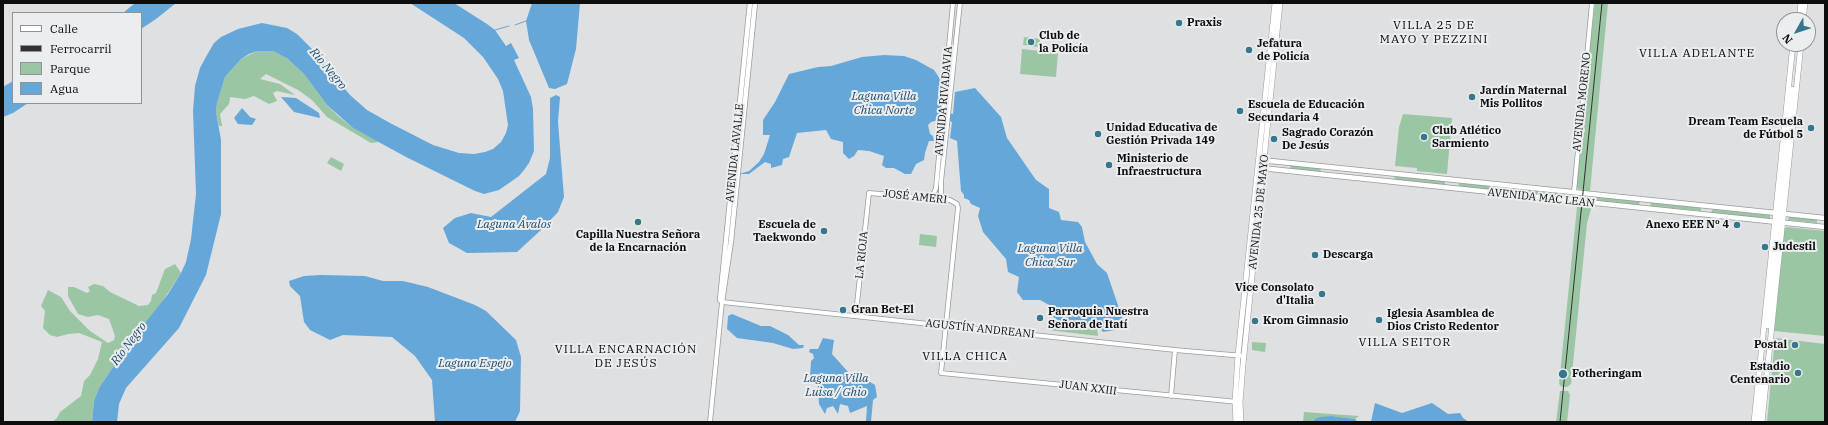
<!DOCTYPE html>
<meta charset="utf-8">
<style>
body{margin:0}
#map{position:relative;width:1828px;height:425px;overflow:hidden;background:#dfe0e2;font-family:"IBM Plex Serif",serif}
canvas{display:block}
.frame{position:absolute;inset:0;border:4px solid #0d0d0e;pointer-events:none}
.legend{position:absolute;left:12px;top:12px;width:130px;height:92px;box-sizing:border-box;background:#ecedef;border:1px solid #939395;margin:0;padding:5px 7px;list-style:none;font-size:12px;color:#0d0d0e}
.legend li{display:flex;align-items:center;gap:8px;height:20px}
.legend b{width:20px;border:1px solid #939395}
.north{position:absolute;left:1776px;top:12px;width:40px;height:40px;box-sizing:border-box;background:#ecedef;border:1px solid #939395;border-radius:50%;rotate:231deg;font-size:11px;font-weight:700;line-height:16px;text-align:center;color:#0d0d0e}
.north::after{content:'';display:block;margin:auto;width:14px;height:18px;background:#37778b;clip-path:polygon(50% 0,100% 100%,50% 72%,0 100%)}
</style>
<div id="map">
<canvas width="1828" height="425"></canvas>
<div class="frame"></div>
<ul class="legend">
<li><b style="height:5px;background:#fff"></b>Calle</li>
<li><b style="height:5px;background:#313132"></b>Ferrocarril</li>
<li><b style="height:11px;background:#9bc6a4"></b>Parque</li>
<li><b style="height:11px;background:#66a7d9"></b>Agua</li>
</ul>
<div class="north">N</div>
</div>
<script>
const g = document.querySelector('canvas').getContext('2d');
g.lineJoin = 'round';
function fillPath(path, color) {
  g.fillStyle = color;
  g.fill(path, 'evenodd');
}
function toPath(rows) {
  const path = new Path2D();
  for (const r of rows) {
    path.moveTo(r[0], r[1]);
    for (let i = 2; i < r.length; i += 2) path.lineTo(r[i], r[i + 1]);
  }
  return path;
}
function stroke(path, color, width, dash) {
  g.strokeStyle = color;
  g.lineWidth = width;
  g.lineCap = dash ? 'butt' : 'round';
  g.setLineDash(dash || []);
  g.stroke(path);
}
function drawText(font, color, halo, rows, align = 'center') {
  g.font = font + ' "IBM Plex Serif",serif';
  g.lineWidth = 4;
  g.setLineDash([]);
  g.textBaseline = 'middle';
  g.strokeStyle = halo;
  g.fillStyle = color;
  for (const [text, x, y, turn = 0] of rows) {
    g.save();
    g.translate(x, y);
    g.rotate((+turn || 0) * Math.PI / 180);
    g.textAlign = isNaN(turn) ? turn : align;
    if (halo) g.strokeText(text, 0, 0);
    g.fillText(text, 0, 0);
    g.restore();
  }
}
const green = toPath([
 [1595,3,1608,3,1590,191,1578,189,1576,187,1582,133,1585,132,1585,129,1581,126],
 [1024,37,1040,39,1039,47,1023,45],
 [1022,49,1058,53,1056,77,1020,74],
 [257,51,273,51,288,59,304,74,327,105,338,116,353,128,379,142,371,143,327,117,312,100,298,90,266,74,260,79,280,84,295,95,277,91,273,93,277,101,269,104,254,96,245,99,230,97,229,104,220,114,222,126,219,126,216,112,217,103,225,77,241,59],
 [949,71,951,72,939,196,937,197,935,196,937,191],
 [1403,114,1452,118,1447,174,1417,171,1417,168,1395,166,1399,127],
 [331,157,344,164,341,171,327,163],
 [1291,165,1320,168,1321,169,1320,173,1291,170,1290,166],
 [1395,176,1445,181,1445,185,1394,180],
 [1459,183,1509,188,1509,192,1458,187],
 [1520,189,1570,193,1570,198,1519,193],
 [1597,197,1640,201,1639,205,1597,201],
 [1651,202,1701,207,1701,211,1650,206],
 [1579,204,1589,206,1591,209,1587,223,1571,384,1567,387,1562,387,1559,384,1577,207],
 [1713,209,1770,215,1770,219,1713,214,1711,212],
 [1789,216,1817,219,1817,223,1788,220],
 [1787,227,1825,231,1825,336,1774,331,1784,229],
 [920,234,937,236,936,247,919,245],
 [175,264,181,273,158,308,130,342,99,388,94,401,92,422,52,422,57,418,60,412,81,396,84,381,90,375,98,359,102,342,79,333,68,334,57,337,50,335,43,328,45,311,41,306,48,290,61,297,70,311,90,331,108,343,114,340,115,336,109,319,98,315,88,317,78,314,68,296,68,287,74,287,87,293,90,291,88,287,94,284,103,286,110,292,139,306,148,305,151,301,152,295,156,293,165,269],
 [1049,318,1060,325,1072,323,1084,329,1091,325,1097,328,1098,336,1048,330],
 [1775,338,1825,344,1825,422,1767,422],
 [1252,342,1266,343,1265,352,1252,350],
 [1560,391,1568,391,1570,395,1567,422,1556,422],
 [1304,412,1359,416,1355,419,1332,416,1315,419,1312,422,1303,422]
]);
const water = toPath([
 [135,3,176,3,156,19,141,29,141,13,123,13],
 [410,3,454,3,487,24,495,30,506,46,511,43,519,58,514,60,531,97,533,109,534,151,529,163,524,170,519,176,499,190,484,194,475,191,406,157,353,128,327,105,304,74,288,59,273,51,257,51,249,54,241,59,225,77,217,103,216,112,221,140,221,214,206,275,179,328,126,388,119,404,117,422,92,422,94,401,99,388,130,342,168,294,181,273,186,262,191,239,196,194,193,111,195,86,200,68,207,55,214,43,221,37,238,29,262,23,287,28,297,34,315,52,350,95,367,110,390,123,433,145,459,153,474,154,485,152,493,149,501,142,506,133,508,125,503,91,498,79,483,57,464,38],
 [532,3,580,3,576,49,567,84,555,89,549,88,529,40,526,21],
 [884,55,904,56,916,60,934,70,942,82,944,95,942,111,953,114,955,92,975,88,1001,117,1007,138,1036,180,1049,189,1049,208,1059,212,1061,220,1078,222,1082,227,1085,242,1097,264,1107,273,1122,317,1121,329,1103,332,1098,326,1091,322,1083,327,1071,321,1061,322,1053,317,1051,306,1040,300,1023,300,1017,292,1019,277,1008,272,1006,259,983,232,978,216,980,208,971,204,969,200,964,198,964,195,961,191,957,141,950,138,952,122,941,118,939,120,931,122,928,125,930,134,933,136,934,141,929,141,925,153,924,160,916,164,911,174,905,174,894,168,886,168,882,165,884,156,869,151,858,150,854,156,849,159,843,153,843,142,831,139,826,130,797,133,789,157,783,159,782,165,771,168,771,164,765,162,749,174,739,174,749,171,759,162,764,154,770,135,763,135,763,120,775,102,789,74,818,67,831,66,862,57],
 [13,81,13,103,28,103,13,113,3,117,3,87],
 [556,95,560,97,558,122,564,197,558,212,541,230,517,252,467,253,449,243,443,228,455,218,471,213,491,217,546,174,550,158,550,98],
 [281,97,296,98,319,113,320,118,294,112],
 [242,108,250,117,256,119,252,125,238,124,234,118],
 [321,275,365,276,383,281,403,281,428,287,475,305,486,311,516,340,521,357,520,411,515,422,435,422,432,380,415,356,392,337,343,335,330,340,310,330,304,322,300,296,290,286,289,281,304,276],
 [732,314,761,326,770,326,788,335,799,345,804,345,803,348,793,349,773,343,737,338,727,329,728,316],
 [823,338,834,340,832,354,849,373,862,377,875,385,877,397,873,400,871,422,866,421,867,406,850,413,848,406,840,404,838,414,833,406,827,408,825,414,819,404,817,375,810,377,811,361,814,358,813,354,809,352,810,349,818,349],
 [1375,403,1402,413,1432,403,1448,414,1460,413,1463,418,1469,422,1371,422],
 [1332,416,1355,419,1358,422,1327,422,1325,421,1312,422,1315,419,1320,417]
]);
const stream = toPath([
 [515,25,526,21],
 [495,30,509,26]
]);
const tertiary = toPath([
 [1574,192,1592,3],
 [930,197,934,193,936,188,953,3],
 [941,198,941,182,960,3],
 [854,316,856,313,869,193,950,200,957,204,958,208,941,373,1238,402],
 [1171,396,1175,350],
 [710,422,722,302,1175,350,1244,356]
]);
const secondary = toPath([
 [1261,160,1825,218],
 [1261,168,1825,227],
 [722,302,720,300,750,3],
 [722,302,731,241,755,3]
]);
const primary = toPath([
 [1799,20,1801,3],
 [1803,20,1805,3],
 [1768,326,1792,89],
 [1236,422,1235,402,1238,355,1275,3],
 [1241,422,1240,402,1243,364,1280,3],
 [1754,422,1793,44],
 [1758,422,1763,379],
 [1762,422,1801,44]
]);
const rail = toPath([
 [1560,422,1602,3]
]);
const markers = [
 [1179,23,4,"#37778b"],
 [1031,42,4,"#37778b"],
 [1249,50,4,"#37778b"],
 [1472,97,4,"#37778b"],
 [1240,111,4,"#37778b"],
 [1811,128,4,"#37778b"],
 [1098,134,4,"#37778b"],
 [1424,137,4,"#37778b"],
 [1274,139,4,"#37778b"],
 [1109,165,4,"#37778b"],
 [638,222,4,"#37778b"],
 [1737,225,4,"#37778b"],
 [824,231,4,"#37778b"],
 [1765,247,4,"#37778b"],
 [1315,255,4,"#37778b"],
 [1322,294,4,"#37778b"],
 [843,310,4,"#37778b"],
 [1040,318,4,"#37778b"],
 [1379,320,4,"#37778b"],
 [1255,321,4,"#37778b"],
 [1795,345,4,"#37778b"],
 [1798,373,4,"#37778b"],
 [1563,374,5,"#37778b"]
];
const poiNames = [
 ["Praxis",1187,23],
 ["Club de",1039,36],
 ["la Policía",1039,49],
 ["Jefatura",1257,44],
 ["de Policía",1257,57],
 ["Jardín Maternal",1480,91],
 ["Mis Pollitos",1480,104],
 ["Escuela de Educación",1248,105],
 ["Secundaria 4",1248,118],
 ["Dream Team Escuela",1803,122,"right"],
 ["de Fútbol 5",1803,135,"right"],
 ["Unidad Educativa de",1106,128],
 ["Gestión Privada 149",1106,141],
 ["Club Atlético",1432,131],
 ["Sarmiento",1432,144],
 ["Sagrado Corazón",1282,133],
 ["De Jesús",1282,146],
 ["Ministerio de",1117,159],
 ["Infraestructura",1117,172],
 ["Escuela de",816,225,"right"],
 ["Taekwondo",816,238,"right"],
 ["Anexo EEE Nº 4",1729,225,"right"],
 ["Capilla Nuestra Señora",638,235,"center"],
 ["de la Encarnación",638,248,"center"],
 ["Judestil",1773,247],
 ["Descarga",1323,255],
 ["Vice Consolato",1314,288,"right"],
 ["d'Italia",1314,301,"right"],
 ["Gran Bet-El",851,310],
 ["Parroquia Nuestra",1048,312],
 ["Señora de Itatí",1048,325],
 ["Iglesia Asamblea de",1387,314],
 ["Dios Cristo Redentor",1387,327],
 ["Krom Gimnasio",1263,321],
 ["Postal",1787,345,"right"],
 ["Estadio",1790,367,"right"],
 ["Centenario",1790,380,"right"],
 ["Fotheringam",1572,374]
];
const streetNames = [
 ["AVENIDA RIVADAVIA",944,101,-85],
 ["AVENIDA MORENO",1582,102,-84],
 ["AVENIDA LAVALLE",735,153,-84],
 ["JOSÉ AMERI",915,197,6],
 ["AVENIDA MAC LEAN",1541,198,6],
 ["AVENIDA 25 DE MAYO",1259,212,-84],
 ["LA RIOJA",862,255,-84],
 ["AGUSTÍN ANDREANI",980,329,6],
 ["JUAN XXIII",1088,388,7]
];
const neighbourhoodNames = [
 ["VILLA 25 DE",1434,26],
 ["MAYO Y PEZZINI",1434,40],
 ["VILLA ADELANTE",1697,54],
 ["VILLA SEITOR",1405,343],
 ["VILLA ENCARNACIÓN",626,350],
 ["DE JESÚS",626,364],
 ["VILLA CHICA",965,357]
];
const waterNames = [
 ["Río Negro",328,69,50],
 ["Laguna Villa",884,97],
 ["Chica Norte",884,111],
 ["Laguna Ávalos",514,225],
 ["Laguna Villa",1050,249],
 ["Chica Sur",1050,263],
 ["Río Negro",129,344,-53],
 ["Laguna Espejo",475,364],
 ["Laguna Villa",836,379],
 ["Luisa / Ghio",836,393]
];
fillPath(green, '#9bc6a4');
fillPath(water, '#66a7d9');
stroke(stream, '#66a7d9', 1);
stroke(tertiary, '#989a9b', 5.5);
stroke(secondary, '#989a9b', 6);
stroke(primary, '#989a9b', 6);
stroke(tertiary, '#fff', 4);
stroke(secondary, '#fff', 4.5);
stroke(primary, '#fff', 5);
stroke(rail, '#313132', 1);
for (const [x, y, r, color] of markers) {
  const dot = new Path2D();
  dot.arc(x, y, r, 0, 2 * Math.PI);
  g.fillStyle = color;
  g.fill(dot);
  stroke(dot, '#ecedef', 1.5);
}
drawText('bold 11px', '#0d0d0e', '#ecedef', poiNames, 'left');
drawText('11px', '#0d0d0e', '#ecedef', streetNames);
g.letterSpacing = '1px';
drawText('12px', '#0d0d0e', '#ecedef', neighbourhoodNames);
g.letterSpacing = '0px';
drawText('italic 12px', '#1b4b6e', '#ecedef', waterNames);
</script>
